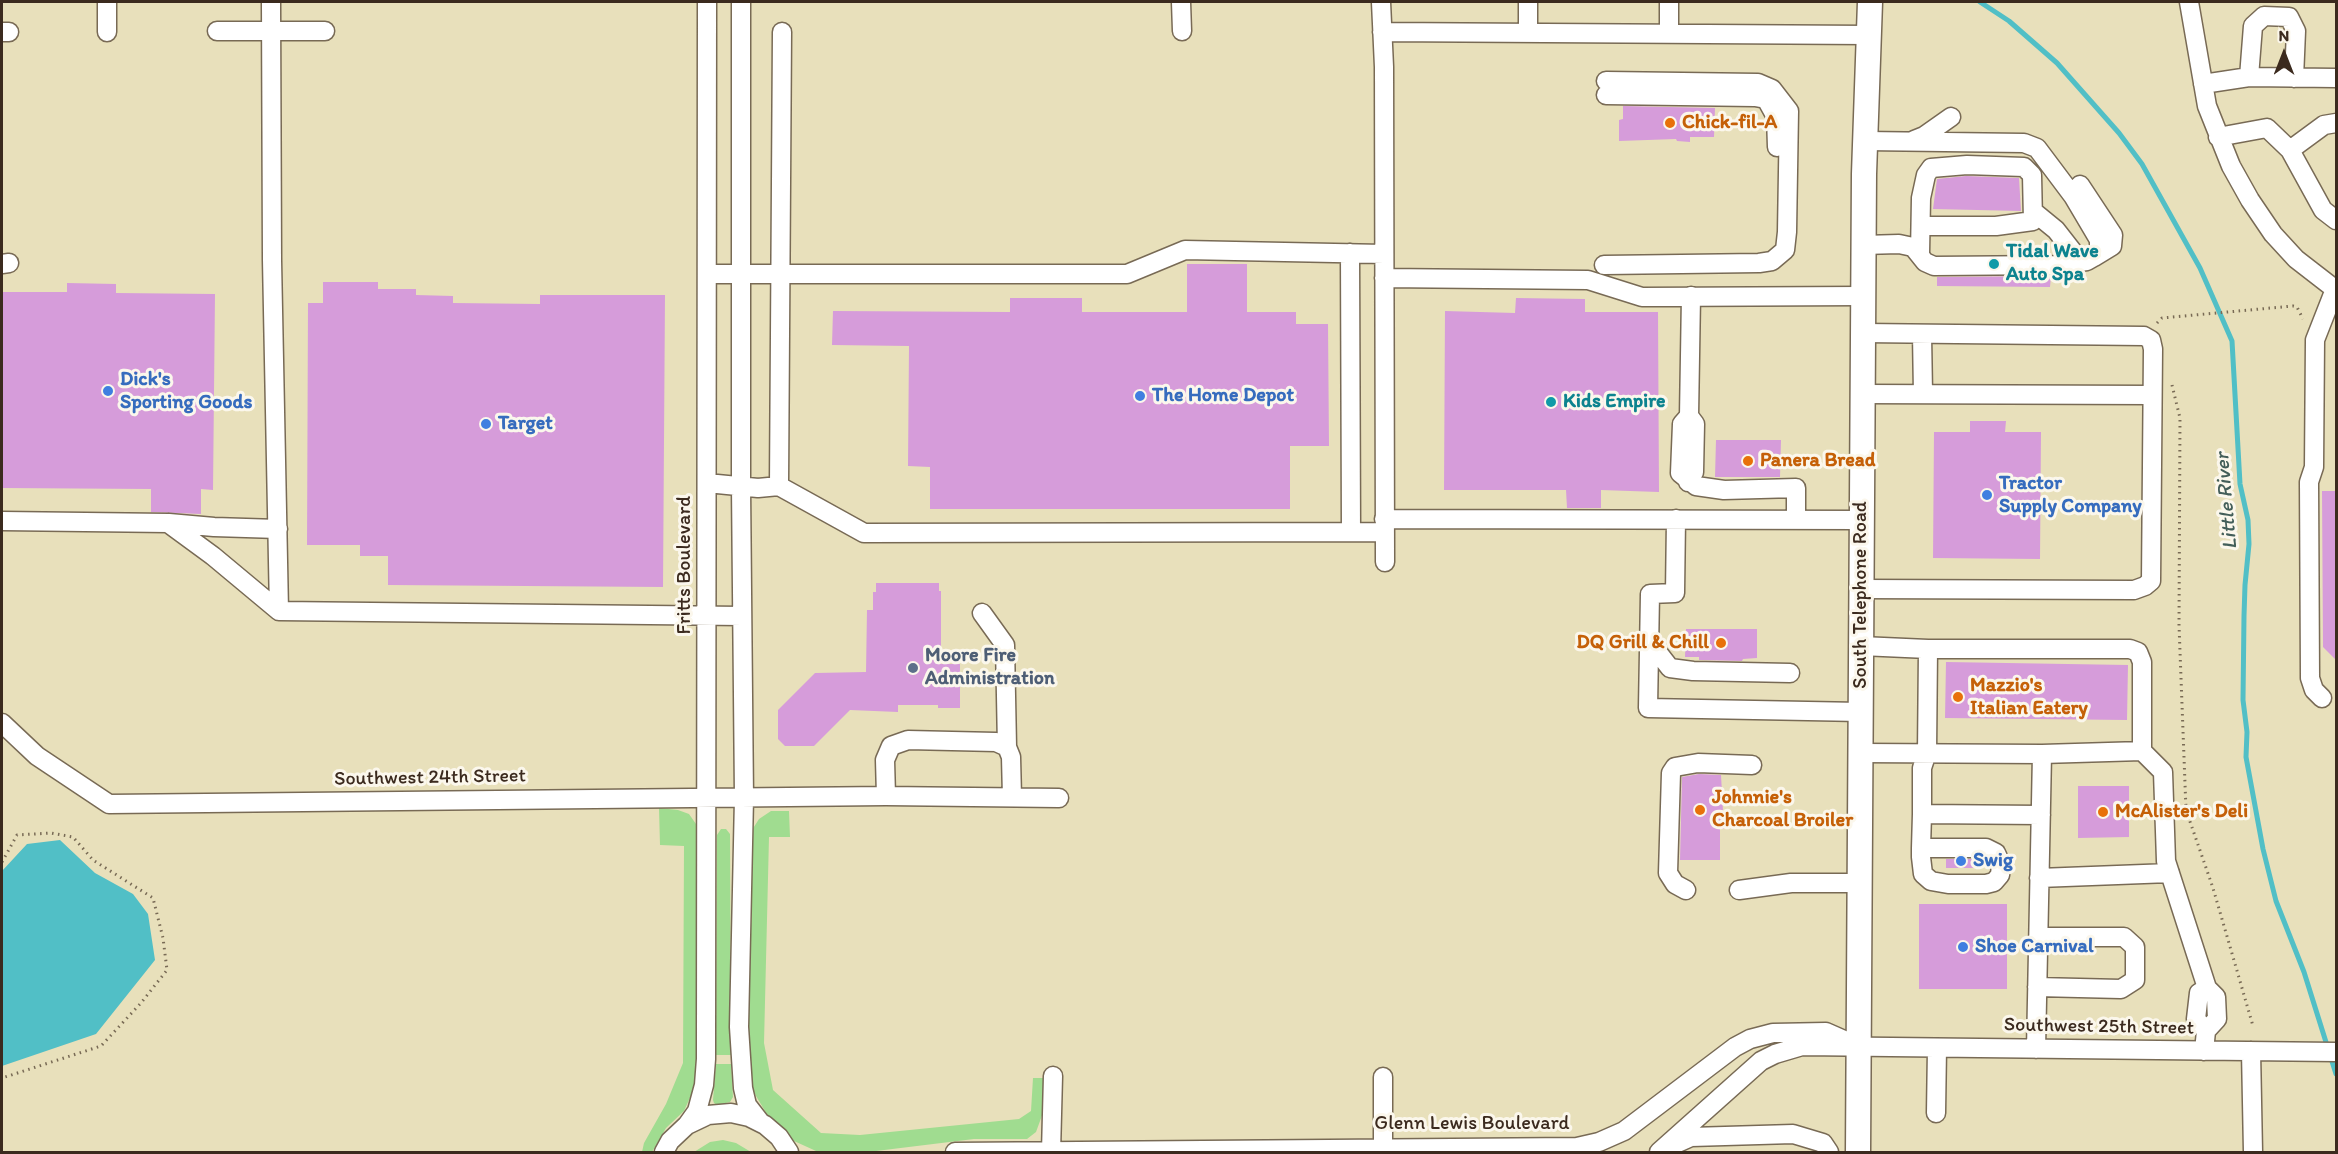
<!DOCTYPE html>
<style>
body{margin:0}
#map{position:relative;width:2338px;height:1154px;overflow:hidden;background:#e8e0bb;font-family:Itim,sans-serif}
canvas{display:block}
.frame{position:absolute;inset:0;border:3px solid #3b2a1e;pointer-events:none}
.north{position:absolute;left:2254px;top:24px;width:60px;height:60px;-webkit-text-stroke:4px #fbf7ec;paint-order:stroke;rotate:0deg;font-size:16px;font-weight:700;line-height:24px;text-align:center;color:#3b2a1e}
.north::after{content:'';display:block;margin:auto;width:21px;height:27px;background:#3b2a1e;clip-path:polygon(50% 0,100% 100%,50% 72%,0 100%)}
</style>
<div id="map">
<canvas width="2338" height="1154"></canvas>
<div class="frame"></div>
<div class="north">N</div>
</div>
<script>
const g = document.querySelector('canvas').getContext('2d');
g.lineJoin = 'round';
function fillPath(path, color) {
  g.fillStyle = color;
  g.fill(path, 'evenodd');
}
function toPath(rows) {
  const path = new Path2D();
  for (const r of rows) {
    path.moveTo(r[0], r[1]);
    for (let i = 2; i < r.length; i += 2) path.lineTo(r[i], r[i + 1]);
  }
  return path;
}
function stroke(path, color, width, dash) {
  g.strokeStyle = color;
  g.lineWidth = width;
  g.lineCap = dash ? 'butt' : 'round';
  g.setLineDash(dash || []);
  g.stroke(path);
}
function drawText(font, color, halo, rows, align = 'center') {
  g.font = font + ' Itim,sans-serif';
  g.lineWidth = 6;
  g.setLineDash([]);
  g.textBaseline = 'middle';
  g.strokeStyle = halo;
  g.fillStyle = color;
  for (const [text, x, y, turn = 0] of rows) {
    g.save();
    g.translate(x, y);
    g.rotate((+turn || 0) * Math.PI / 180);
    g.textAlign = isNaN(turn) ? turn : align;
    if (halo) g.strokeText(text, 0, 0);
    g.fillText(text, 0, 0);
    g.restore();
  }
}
const green = toPath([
 [659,808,678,810,689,814,696,824,699,884,697,1065,696,1084,684,1111,666,1128,652,1152,642,1152,644,1143,666,1104,683,1063,684,846,660,845],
 [771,811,789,811,790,837,769,837,764,1043,773,1090,821,1133,860,1135,1019,1119,1031,1111,1033,1078,1043,1078,1044,1110,1036,1132,1027,1139,974,1139,868,1152,830,1152,816,1151,794,1141,768,1116,756,1096,750,1082,748,964,752,913,752,830,759,819],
 [721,829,726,829,730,834,731,1055,716,1055,717,835],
 [716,1064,731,1064,733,1097,730,1102,717,1105,714,1103,713,1100],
 [723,1140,736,1143,751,1152,694,1152,710,1142]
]);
const water = toPath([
 [60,840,95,873,133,894,148,914,155,960,96,1034,2,1066,2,871,27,844]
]);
const stream = toPath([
 [1980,2,2009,21,2057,63,2119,133,2142,164,2200,268,2232,341,2240,484,2248,520,2249,544,2245,585,2244,616,2243,700,2247,732,2246,757,2263,849,2276,901,2304,972,2336,1074]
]);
const building = toPath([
 [1623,106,1715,108,1714,137,1690,137,1690,142,1677,141,1676,139,1619,141,1619,120,1623,119],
 [1966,176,2019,178,2021,211,1933,209,1937,179],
 [1187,264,1247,264,1247,312,1296,312,1296,324,1328,324,1329,446,1290,446,1290,509,930,509,930,467,908,466,909,346,832,345,833,311,1010,312,1010,298,1082,298,1082,312,1187,312],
 [2051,276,2050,287,1937,286,1937,277],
 [323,282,378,282,378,289,416,289,416,295,453,296,453,303,540,304,540,295,665,295,663,587,388,585,388,556,360,556,360,545,307,545,308,303,323,303],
 [67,283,116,284,116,293,215,294,213,490,201,489,201,514,151,512,151,489,2,488,2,292,67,292],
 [1516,298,1585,299,1585,312,1658,312,1659,492,1601,490,1601,508,1567,508,1566,490,1444,490,1445,311,1515,313],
 [1970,421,2006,421,2005,432,2041,432,2040,559,1933,558,1934,432,1970,432],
 [1716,440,1781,440,1780,477,1715,477],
 [2322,491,2337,491,2337,661,2323,647],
 [876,583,939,583,939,591,941,591,941,664,960,664,960,708,938,708,938,705,898,705,898,712,850,710,814,746,785,746,778,739,778,710,815,673,866,672,867,610,873,610,873,592,876,592],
 [1686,629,1757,629,1757,658,1743,659,1742,661,1699,660,1699,657,1685,657],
 [1946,662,2128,665,2127,720,1945,718],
 [1699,774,1721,775,1724,829,1720,829,1720,860,1680,860,1682,777],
 [2078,786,2129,786,2129,837,2078,838],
 [1946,859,1976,859,1976,868,1946,868],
 [1919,904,2007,904,2007,989,1919,989]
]);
const path = toPath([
 [2157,323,2162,318,2293,306,2297,307,2303,319],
 [2172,385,2180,418,2179,625,2186,810,2213,888,2253,1026],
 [2,862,17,835,51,833,73,837,93,860,153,898,163,938,167,970,141,1003,101,1046,2,1078]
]);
const minor = toPath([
 [271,2,272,260,279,611,742,616],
 [741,2,741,487,744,798,739,1027,743,1088,747,1105,761,1123],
 [1181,2,1182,31],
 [1381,2,1384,67,1385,562],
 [1669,2,1669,33],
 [2189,2,2207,106,2231,166,2250,200,2273,234,2296,259,2336,290],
 [217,31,325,31],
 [2,32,9,32],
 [107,32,107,2],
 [1382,32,1869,35],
 [1528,32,1528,2],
 [2249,77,2253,26,2264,16,2289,17,2296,31,2294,78],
 [2203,84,2249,77,2336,78],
 [1606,95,1755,97,1766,99,1776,117,1777,147],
 [2218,137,2267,128,2290,150,2323,210,2336,220],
 [1914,140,1924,136,1951,117],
 [2290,150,2324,125,2336,123],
 [2080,185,2113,235,2112,246,2094,257],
 [2034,212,2056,230,2081,262],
 [1863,245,1899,244,1913,247,1925,262,1934,266,2056,265,2087,261,2094,257,2099,249,2099,240,2073,196,2037,148,2024,143,1865,141],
 [1350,253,1351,532],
 [1920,254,1921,198,1926,175,1931,168,1967,165,2024,167,2032,175,2033,221,1996,226,1921,226],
 [2,264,9,263],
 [1604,265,1759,263,1772,261,1785,250,1787,232,1789,111,1772,89,1758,83,1606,81],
 [707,274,1127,274,1185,250,1384,254],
 [1384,278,1588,280,1642,297,1863,296],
 [1691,296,1689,416,1682,424,1680,473,1696,486,1724,490,1796,488,1796,520],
 [1922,334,1923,394],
 [1863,394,2152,395],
 [1688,482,1694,472,1695,424,1689,416],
 [707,483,758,488,779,486,864,533,1384,532],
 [779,486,782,32],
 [1384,519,1862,520],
 [1676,519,1675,593,1650,594,1648,708,1861,712],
 [2,521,168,523,213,556,279,611],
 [169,523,214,527,278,529],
 [1861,589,2134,590,2145,586,2151,581,2153,349,2151,340,2144,336,1863,333],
 [982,613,1005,645,1007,747],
 [1649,641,1670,668,1693,671,1790,673],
 [1861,646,1928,649,2130,649,2138,652,2142,662,2142,751],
 [1928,649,1927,753,1922,768,1922,814,2041,815],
 [2322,698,2314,690,2310,678,2309,482,2314,467,2315,340,2335,289],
 [2,723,37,756,109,804,886,796,1059,798],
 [1861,753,2042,754,2036,1049],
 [2042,754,2142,751,2163,772,2166,861,2207,988],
 [886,796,885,760,891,746,908,740,996,742,1007,747,1011,757,1012,797],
 [1921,848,1986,848,1996,853,2001,864,2000,875,1994,882,1986,884,1948,884,1931,881,1923,874,1921,857,1921,848,1922,814],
 [2039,878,2170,873],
 [1686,890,1675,884,1668,873,1671,773,1675,767,1698,763,1752,765],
 [1739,890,1791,883,1861,883],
 [2037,987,2121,989,2135,980,2135,947,2124,937,2038,937],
 [2204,1051,2206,1031,2217,1019,2216,997,2207,988,2199,993,2196,1019,2206,1031],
 [2251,1051,2253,1152],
 [1936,1113,1937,1048],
 [687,1125,697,1111,704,1085,706,1059,707,2],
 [1673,1145,1691,1137,1793,1134,1823,1143,1829,1152],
 [664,1152,670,1141,687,1125,708,1115,731,1113,749,1117,765,1125,779,1137,789,1152],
 [955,1152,1577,1147,1599,1142,1624,1131,1735,1047,1750,1039,1773,1033,1826,1032,1860,1047],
 [1051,1152,1053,1076],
 [1383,1152,1383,1077],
 [1659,1152,1761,1061,1775,1054,1802,1046,2336,1052]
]);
const major = toPath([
 [1858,1152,1864,174,1870,2]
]);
const markers = [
 [1670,123,6,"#e8710a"],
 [1994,264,6,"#0f9aa8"],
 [108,391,6,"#3f7fe0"],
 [1140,396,6,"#3f7fe0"],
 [1551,402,6,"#0f9aa8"],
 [486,424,6,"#3f7fe0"],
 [1748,461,6,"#e8710a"],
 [1987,495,6,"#3f7fe0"],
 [1721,643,6,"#e8710a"],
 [913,668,6,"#5c6f8a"],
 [1958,697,6,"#e8710a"],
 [1700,810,6,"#e8710a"],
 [2103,812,6,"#e8710a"],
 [1961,861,6,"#3f7fe0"],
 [1963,947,6,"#3f7fe0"]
];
const foodNames = [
 ["Chick-fil-A",1682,123],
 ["Panera Bread",1760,461],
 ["DQ Grill & Chill",1709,643,"right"],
 ["Mazzio's",1970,686],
 ["Italian Eatery",1970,709],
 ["Johnnie's",1712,798],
 ["Charcoal Broiler",1712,821],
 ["McAlister's Deli",2115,812]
];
const cultureNames = [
 ["Tidal Wave",2006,252],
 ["Auto Spa",2006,275],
 ["Kids Empire",1563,402]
];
const shopNames = [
 ["Dick's",120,380],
 ["Sporting Goods",120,403],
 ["The Home Depot",1152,396],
 ["Target",498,424],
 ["Tractor",1999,484],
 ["Supply Company",1999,507],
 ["Swig",1973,861],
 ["Shoe Carnival",1975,947]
];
const streetNames = [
 ["Fritts Boulevard",685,565,-90],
 ["South Telephone Road",1861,595,-90],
 ["Southwest 24th Street",430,778,-1],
 ["Southwest 25th Street",2099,1027,1],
 ["Glenn Lewis Boulevard",1472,1124]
];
const serviceNames = [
 ["Moore Fire",925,656],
 ["Administration",925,679]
];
const waterNames = [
 ["Little River",2227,501,-95]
];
fillPath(green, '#a0dc90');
fillPath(water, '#51bfc6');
stroke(stream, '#51bfc6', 5);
fillPath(building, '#d69cda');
stroke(minor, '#786a55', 21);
stroke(major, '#786a55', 27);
stroke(path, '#786a55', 3, [1.5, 4.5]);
stroke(minor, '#fff', 18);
stroke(major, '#fff', 24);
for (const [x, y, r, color] of markers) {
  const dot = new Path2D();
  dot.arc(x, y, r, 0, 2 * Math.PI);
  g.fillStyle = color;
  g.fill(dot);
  stroke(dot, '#fbf7ec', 2);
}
drawText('bold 20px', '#c56008', '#fbf7ec', foodNames, 'left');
drawText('bold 20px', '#0d838f', '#fbf7ec', cultureNames, 'left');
drawText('bold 20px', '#366cbe', '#fbf7ec', shopNames, 'left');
drawText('20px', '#3b2a1e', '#fbf7ec', streetNames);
drawText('bold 20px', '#4e5e75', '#fbf7ec', serviceNames, 'left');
drawText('italic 21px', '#435e59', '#fbf7ec', waterNames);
</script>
